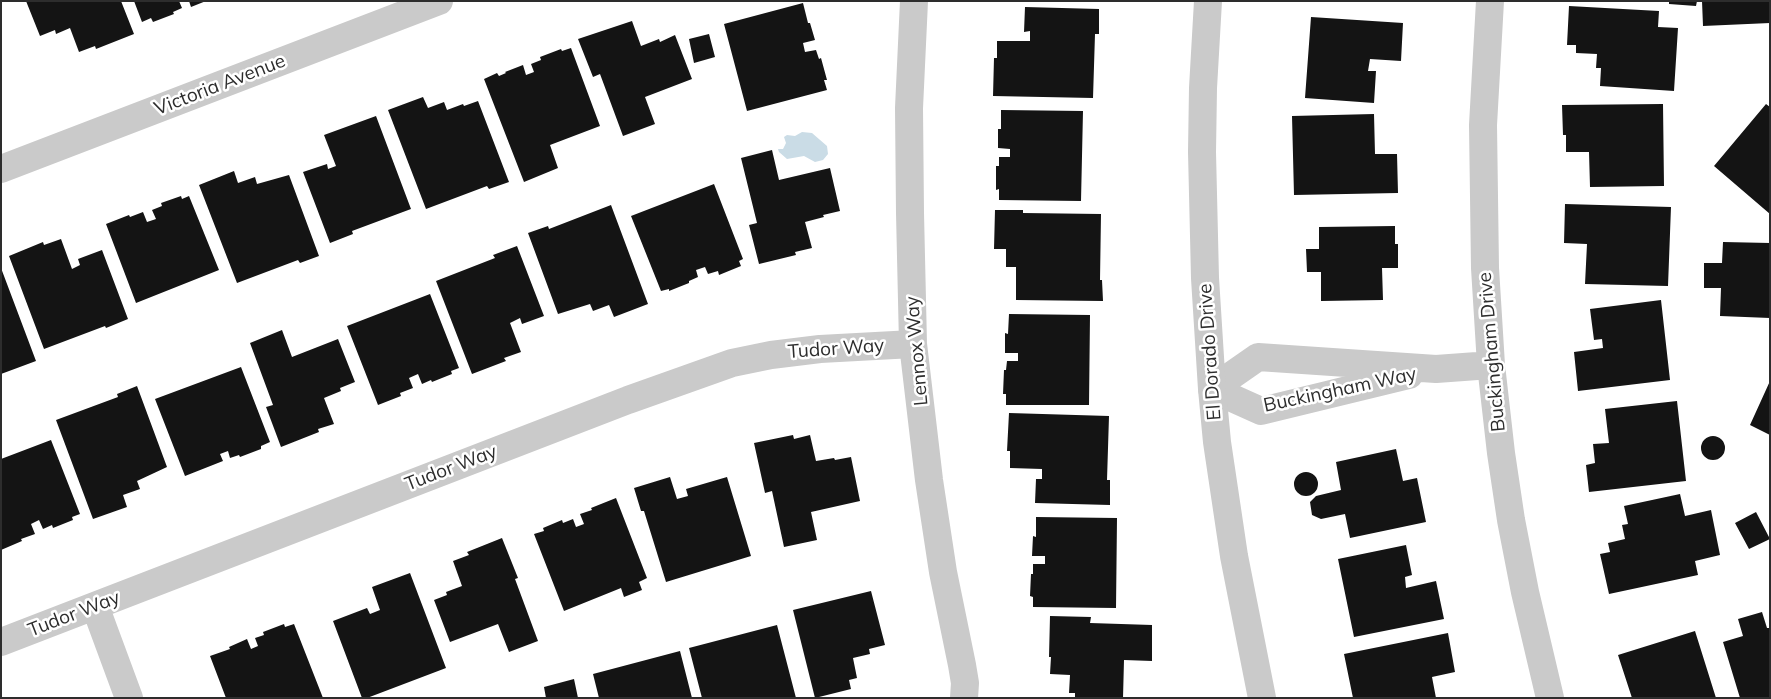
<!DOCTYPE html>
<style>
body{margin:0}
#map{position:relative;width:1771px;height:699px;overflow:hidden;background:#fff;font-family:Mulish,sans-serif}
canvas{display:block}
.frame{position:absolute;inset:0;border:2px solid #2d2d2d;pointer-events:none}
</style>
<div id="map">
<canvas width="1771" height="699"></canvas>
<div class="frame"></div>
</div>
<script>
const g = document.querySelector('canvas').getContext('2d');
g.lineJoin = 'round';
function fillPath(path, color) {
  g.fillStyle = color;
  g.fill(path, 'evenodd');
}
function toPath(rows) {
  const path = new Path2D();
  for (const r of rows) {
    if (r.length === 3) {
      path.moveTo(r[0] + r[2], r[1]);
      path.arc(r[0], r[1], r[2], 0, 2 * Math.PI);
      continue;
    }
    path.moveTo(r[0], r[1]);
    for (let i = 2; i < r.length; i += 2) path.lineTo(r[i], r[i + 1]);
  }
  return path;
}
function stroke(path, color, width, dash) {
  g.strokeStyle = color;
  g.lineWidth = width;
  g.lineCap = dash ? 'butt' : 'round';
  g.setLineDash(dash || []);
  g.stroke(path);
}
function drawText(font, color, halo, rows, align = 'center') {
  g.font = font + ' Mulish,sans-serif';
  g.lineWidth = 5;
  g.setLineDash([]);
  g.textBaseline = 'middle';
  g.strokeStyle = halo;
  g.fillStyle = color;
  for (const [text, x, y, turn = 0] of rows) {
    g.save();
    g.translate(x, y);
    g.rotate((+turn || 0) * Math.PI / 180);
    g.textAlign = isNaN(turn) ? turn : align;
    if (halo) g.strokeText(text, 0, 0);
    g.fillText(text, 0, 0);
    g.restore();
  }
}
const water = toPath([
 [802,132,812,133,827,146,828,154,823,160,815,162,804,156,787,159,779,152,778,149,783,149,786,143,784,137,787,135,795,136]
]);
const building = toPath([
 [26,1,121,1,134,34,96,49,95,46,79,52,70,28,56,34,55,30,40,36],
 [134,1,179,1,182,8,173,12,174,14,153,22,151,18,142,22],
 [189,1,206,1,191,7],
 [1669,1,1697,1,1696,6,1669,4],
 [1702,1,1770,1,1770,23,1703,26],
 [803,3,808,23,810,23,815,40,803,43,805,52,816,50,819,59,821,58,827,80,824,80,827,90,747,111,724,24],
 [1569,6,1659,11,1658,27,1678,28,1674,91,1600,86,1601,68,1596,68,1597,54,1576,53,1576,45,1567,45],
 [1025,7,1099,9,1099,34,1095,34,1093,98,993,96,994,58,997,58,997,41,1030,41,1030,31,1024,32],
 [1311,17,1403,23,1401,61,1370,59,1368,71,1376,71,1374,103,1305,98],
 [632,21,641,46,659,39,660,42,675,35,692,79,645,97,655,124,623,136,600,74,593,77,578,39],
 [709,34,715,57,694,63,689,39],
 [571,48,600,126,550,145,558,168,524,182,484,79,497,73,499,76,506,73,505,72,523,65,526,75,534,72,531,64,541,60,540,57,561,49,562,51],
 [423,97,428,108,444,102,447,110,463,104,464,106,478,101,509,182,489,189,487,186,426,209,388,110],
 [1663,104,1664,186,1590,187,1589,152,1566,152,1566,135,1563,135,1562,105],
 [1766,104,1770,107,1770,214,1714,166],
 [1001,110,1083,111,1081,201,999,200,999,189,996,190,996,166,999,166,999,157,1010,157,1010,149,998,148,998,129,1001,129],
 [1374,114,1375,154,1397,154,1398,193,1294,195,1292,116],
 [376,116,411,209,352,231,353,234,330,243,303,172,327,164,328,169,336,166,324,135],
 [772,150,779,180,830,168,840,211,823,215,824,217,805,222,812,248,795,252,796,255,759,264,749,225,757,223,741,158],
 [234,171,238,183,255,177,257,184,289,175,319,256,300,263,298,260,237,283,199,185],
 [714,184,743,259,739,261,741,266,719,275,718,271,708,274,705,267,696,270,698,277,689,281,689,283,669,291,669,289,661,291,631,216],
 [181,196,182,199,189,196,219,270,136,303,106,224,129,215,130,217,143,212,147,222,156,219,152,210,162,206,161,203],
 [1565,204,1671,207,1668,286,1585,284,1587,244,1564,243],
 [611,205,648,304,614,317,609,305,593,311,590,304,558,314,528,233,548,226,549,229],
 [995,210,1023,210,1023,213,1101,214,1100,280,1102,280,1103,301,1016,300,1016,267,1006,267,1006,249,994,249],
 [1395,226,1395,244,1398,244,1398,268,1382,268,1383,300,1321,301,1321,272,1307,272,1306,249,1319,249,1319,227],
 [61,239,72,269,80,265,78,259,102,250,128,319,106,328,105,326,44,349,9,256,43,242,44,245],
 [1723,242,1770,243,1770,318,1720,316,1721,288,1704,288,1704,263,1722,263],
 [517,246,544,316,522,324,520,318,510,323,521,352,504,358,506,361,472,374,436,281,495,258,493,255],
 [1,268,36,361,1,374],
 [430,294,459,368,451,371,452,374,432,382,431,380,422,384,418,374,409,378,413,388,400,393,401,396,378,405,347,326],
 [1661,300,1670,380,1578,391,1574,352,1603,348,1602,339,1594,340,1590,309],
 [1009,314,1090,315,1089,405,1006,405,1006,394,1003,394,1004,370,1006,370,1007,361,1018,361,1018,353,1005,353,1005,333,1008,334],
 [282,330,292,357,338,339,355,382,340,388,341,391,324,398,334,424,318,429,319,432,281,447,266,407,273,405,250,343],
 [241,367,270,442,261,446,261,449,240,457,239,455,230,458,228,451,220,454,223,461,185,476,155,399],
 [1770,381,1770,435,1750,425],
 [137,386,167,467,137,481,140,489,123,495,127,507,93,519,56,420,118,397,117,394],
 [1677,401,1686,481,1589,492,1586,465,1595,463,1593,444,1609,443,1605,409],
 [1009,413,1109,416,1107,480,1110,480,1110,505,1035,503,1036,479,1042,479,1042,469,1010,468,1010,451,1007,451],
 [793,435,794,439,810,435,816,461,834,458,835,460,851,457,860,501,811,512,817,540,784,547,772,491,765,493,754,443],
 [1713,448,12],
 [51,440,80,514,72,517,73,520,53,528,52,525,43,529,39,520,31,524,35,534,21,539,22,541,1,550,1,459],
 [1396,449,1403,481,1417,478,1426,522,1350,538,1345,514,1321,519,1312,515,1310,502,1316,496,1341,490,1336,462],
 [1306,484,12],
 [670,477,677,499,688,496,686,489,727,477,751,556,666,582,644,511,641,511,634,488],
 [1680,494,1685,516,1711,510,1720,555,1695,561,1698,575,1609,594,1600,554,1610,552,1608,543,1625,539,1622,525,1628,524,1624,506],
 [616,498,647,578,639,582,642,590,624,597,621,588,564,611,534,534,544,531,543,528,562,520,563,523,573,519,576,527,584,524,580,514,592,510,591,508],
 [1756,512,1770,539,1749,549,1735,523],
 [1036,517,1117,518,1116,608,1033,607,1033,597,1030,596,1031,574,1033,574,1033,564,1045,564,1045,556,1032,556,1033,536,1036,537],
 [502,538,518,578,515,579,538,641,509,652,498,624,450,642,434,600,447,595,446,592,462,586,453,561,469,555,467,552],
 [1406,545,1412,575,1405,577,1406,588,1436,581,1444,619,1354,637,1338,559],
 [410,573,446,668,367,698,362,698,333,621,367,608,370,614,380,610,372,587],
 [871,591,885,645,869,649,870,654,853,658,857,678,849,680,851,689,815,698,793,610],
 [1762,612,1767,628,1770,628,1770,698,1740,698,1723,642,1743,636,1738,619],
 [1050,616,1091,617,1090,623,1152,625,1152,661,1124,660,1123,698,1075,698,1075,693,1069,693,1070,675,1050,674,1051,657,1049,657],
 [284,624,285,627,294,624,323,698,226,698,210,656,230,649,229,647,247,639,251,649,258,646,255,638,264,635,263,632],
 [777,625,796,698,702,698,689,648],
 [1695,631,1716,698,1632,698,1618,655],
 [1448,633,1455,672,1432,677,1436,698,1353,698,1344,654],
 [680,651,692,698,599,698,593,674],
 [574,679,578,698,546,698,544,687]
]);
const minor = toPath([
 [914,1,909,108,910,213,913,344,929,480,943,572,962,665,965,683,964,698],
 [1490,1,1483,125,1485,268,1491,365,1501,453,1511,520,1525,592,1550,698],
 [1,169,439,1],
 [1212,389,1258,357,1436,369,1491,365],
 [1212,389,1261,411,1409,375],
 [95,606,129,698],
 [1,642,628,400,732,363,771,355,820,349,913,344]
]);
const tertiary = toPath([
 [1208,1,1203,88,1202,152,1205,278,1212,389,1217,442,1234,556,1262,698]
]);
const streetNames = [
 ["Victoria Avenue",220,85,-21],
 ["Tudor Way",836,349,-4],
 ["Lennox Way",917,351,-95],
 ["El Dorado Drive",1210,352,-94],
 ["Buckingham Drive",1492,352,-95],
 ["Buckingham Way",1340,390,-12],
 ["Tudor Way",451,468,-21],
 ["Tudor Way",74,614,-21]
];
fillPath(water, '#cadce6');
fillPath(building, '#141414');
stroke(minor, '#cacaca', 28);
stroke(tertiary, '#cacaca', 28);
drawText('19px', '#2d2d2d', '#fff', streetNames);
</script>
